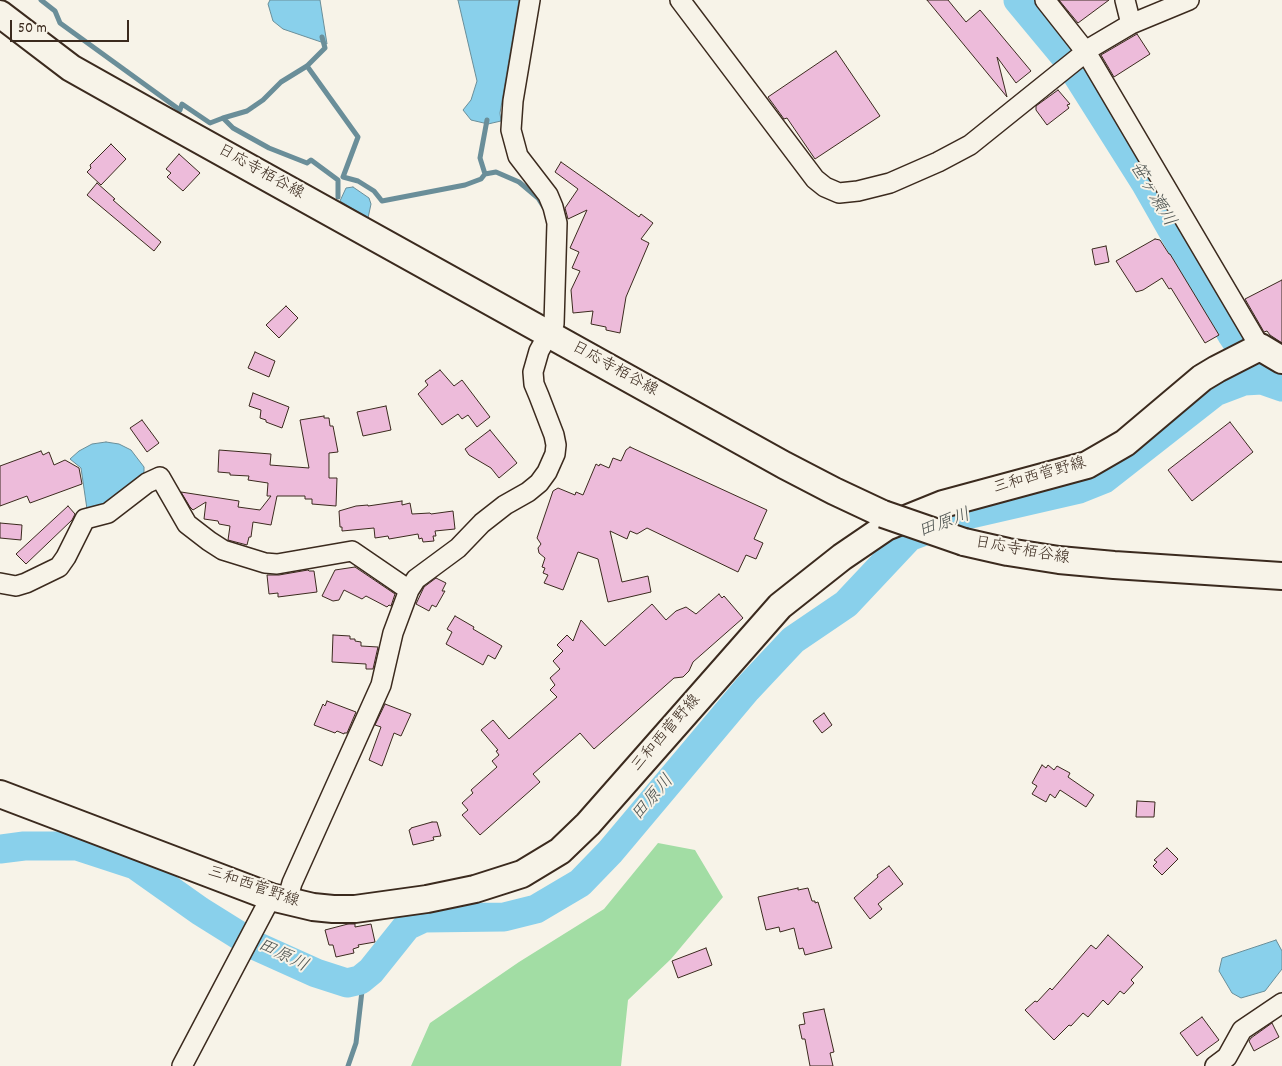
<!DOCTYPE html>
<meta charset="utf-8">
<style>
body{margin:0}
#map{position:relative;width:1282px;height:1066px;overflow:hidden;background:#f7f3e8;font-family:Dekko,sans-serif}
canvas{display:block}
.scale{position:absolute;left:10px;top:20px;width:119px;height:22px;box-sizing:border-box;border:2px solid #3b2a1e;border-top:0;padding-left:6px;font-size:15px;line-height:18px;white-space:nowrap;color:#3b2a1e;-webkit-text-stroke:4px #f7f3e8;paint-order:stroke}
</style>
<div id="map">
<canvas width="1282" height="1066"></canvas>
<div class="scale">50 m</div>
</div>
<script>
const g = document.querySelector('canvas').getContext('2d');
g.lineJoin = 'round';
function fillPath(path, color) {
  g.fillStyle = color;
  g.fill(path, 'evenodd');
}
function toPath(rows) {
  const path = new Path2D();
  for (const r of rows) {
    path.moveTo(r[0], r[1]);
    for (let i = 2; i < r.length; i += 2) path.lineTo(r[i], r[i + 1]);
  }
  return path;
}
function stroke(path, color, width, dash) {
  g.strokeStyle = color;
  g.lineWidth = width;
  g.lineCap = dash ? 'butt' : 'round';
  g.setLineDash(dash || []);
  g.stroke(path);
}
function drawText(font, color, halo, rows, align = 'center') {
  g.font = font + ' Dekko,"Klee One",sans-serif';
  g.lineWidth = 4;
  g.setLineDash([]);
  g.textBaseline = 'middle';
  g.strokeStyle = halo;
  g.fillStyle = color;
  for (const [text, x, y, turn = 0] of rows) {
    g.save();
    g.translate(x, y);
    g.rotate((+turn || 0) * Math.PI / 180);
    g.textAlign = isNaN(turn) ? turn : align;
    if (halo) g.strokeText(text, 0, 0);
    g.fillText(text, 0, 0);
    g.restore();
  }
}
const green = toPath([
 [658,843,695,850,723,897,671,959,628,1000,621,1066,411,1066,430,1023,519,962,604,909]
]);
const water = toPath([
 [270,0,320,0,327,44,283,29,273,21,268,4,270,0],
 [458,0,519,0,500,113,501,121,488,124,471,120,463,110,471,100,477,81,458,0],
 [353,187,369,198,371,204,368,218,340,201,346,188,353,187],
 [106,442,119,444,131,450,144,467,144,472,112,501,103,506,87,509,81,468,70,459,79,451,92,444,106,442],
 [1276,940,1282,951,1282,969,1265,991,1241,998,1232,993,1219,971,1222,958,1276,940]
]);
const stream = toPath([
 [41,0,55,11,60,23,180,110,182,104,210,123,223,118,233,128,269,148,307,163,311,160,338,180,338,197],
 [307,66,358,137,343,177,358,181,374,191,382,201,465,185,481,179,485,174,496,172,519,182,538,198,545,209],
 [223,118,247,111,263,100,281,82,307,66,325,48,322,37],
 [485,174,480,158,487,120],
 [348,1066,356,1043,362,991,360,980]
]);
const river = toPath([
 [1018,0,1067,59,1146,184,1232,335,1262,380,1282,387],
 [0,849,24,846,77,846,135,865,200,911,256,946,316,973,347,983,360,980,371,971,407,926,424,918,504,917,536,909,580,883,610,852,747,689,793,640,846,604,909,537,966,515,1079,489,1104,479,1215,392,1244,381,1262,380]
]);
const building = toPath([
 [927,0,948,0,966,22,980,10,1031,71,1016,83,997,57,1007,97,927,0],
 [1059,0,1109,0,1078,23,1059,0],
 [1137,34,1150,54,1114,77,1101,55,1137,34],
 [836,51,880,116,815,159,787,118,784,119,768,97,836,51],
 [1058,90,1070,104,1067,105,1069,108,1047,125,1036,110,1036,106,1058,90],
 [111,144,126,159,101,185,87,172,91,168,90,165,111,144],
 [179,154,200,173,183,191,167,177,171,173,166,169,179,154],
 [561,162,639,217,641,214,653,223,641,239,649,243,626,297,620,333,606,330,606,327,591,324,593,311,573,313,571,290,580,271,572,268,579,252,570,248,587,210,568,219,565,208,578,189,555,172,561,162],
 [97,183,115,199,113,200,161,242,154,251,87,195,97,183],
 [1155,239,1160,240,1169,254,1170,254,1219,335,1205,343,1171,288,1169,289,1162,278,1143,290,1136,292,1116,261,1155,239],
 [1106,246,1109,262,1095,265,1092,249,1106,246],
 [1282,280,1282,343,1270,335,1267,331,1264,332,1245,299,1282,280],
 [286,306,298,318,279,338,266,325,286,306],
 [255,352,275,361,269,377,248,368,255,352],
 [440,370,454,386,462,380,490,417,477,427,468,415,462,419,458,414,442,425,418,394,428,385,425,381,440,370],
 [253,393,289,407,282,428,266,422,266,420,260,418,261,410,249,406,253,393],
 [386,406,391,430,363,436,357,412,386,406],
 [324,416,324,418,329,418,330,426,333,426,338,452,329,453,329,478,337,478,336,506,312,504,312,499,305,499,305,496,277,496,271,525,253,522,251,537,249,537,247,545,228,540,230,526,219,524,218,521,204,519,206,502,193,510,190,507,181,492,239,501,238,507,260,510,271,496,267,496,268,483,248,480,249,476,230,475,230,473,218,472,219,450,271,454,270,465,309,468,300,420,324,416],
 [142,420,159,443,147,452,130,428,142,420],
 [1230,422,1253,452,1192,501,1168,470,1230,422],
 [490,430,517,463,499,478,491,468,469,455,465,449,490,430],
 [630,447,767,510,754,539,763,543,756,559,746,555,738,572,647,528,637,534,630,531,627,539,610,531,622,582,648,576,651,592,608,602,598,559,578,552,563,590,544,583,548,575,543,573,545,568,542,567,545,558,539,553,538,548,541,544,537,538,553,491,558,488,575,495,576,492,583,495,596,464,599,466,600,464,609,468,613,458,621,461,626,450,630,447],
 [41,451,43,455,49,452,54,465,65,460,79,468,82,484,30,503,27,496,0,506,0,466,41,451],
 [402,501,402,505,410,503,412,514,430,513,431,514,453,511,455,529,435,531,436,536,433,536,434,541,423,542,422,538,419,539,418,534,389,539,388,536,375,538,374,528,342,531,342,527,340,527,339,511,356,506,368,505,368,506,402,501],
 [68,506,75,514,72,520,26,564,16,554,68,506],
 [0,523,22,525,21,540,0,538,0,523],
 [355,567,395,594,391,606,389,605,387,607,366,596,362,599,344,590,339,600,333,601,322,596,335,570,355,567],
 [308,570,309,571,314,571,317,592,278,597,278,593,269,594,267,575,279,575,308,570],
 [436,578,446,583,442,591,445,591,436,607,432,605,429,611,416,604,424,587,436,578],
 [719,594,722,598,724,596,743,618,693,662,689,671,683,677,674,678,594,749,580,733,533,774,540,782,480,835,462,815,468,810,462,803,473,793,471,790,497,767,492,761,499,755,496,751,498,750,481,730,493,720,509,739,557,697,550,690,555,685,550,678,560,669,553,661,563,651,557,645,567,635,573,641,581,620,605,646,652,604,666,620,676,611,686,607,696,614,719,594],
 [455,616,474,627,473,629,502,646,495,659,488,655,483,665,446,644,452,632,447,629,455,616],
 [333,635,350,636,350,639,355,639,355,641,361,642,361,646,378,647,373,669,366,669,366,664,332,662,333,635],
 [327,701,356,712,347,733,344,733,344,734,337,731,335,733,314,725,323,704,325,706,327,701],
 [385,704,411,714,401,736,394,733,382,766,369,760,381,727,375,725,385,704],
 [824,713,832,725,822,733,813,721,824,713],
 [1042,765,1046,768,1048,765,1054,770,1057,766,1070,773,1068,777,1094,795,1086,807,1060,790,1055,798,1050,794,1046,802,1032,794,1037,786,1032,783,1042,765],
 [1137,801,1155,802,1154,817,1136,817,1137,801],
 [432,822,437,822,441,836,433,837,434,840,413,845,409,830,411,829,411,828,432,822],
 [1167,848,1178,859,1162,875,1153,866,1157,862,1154,860,1167,848],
 [889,866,903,884,878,904,882,909,870,919,854,898,878,877,877,875,889,866],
 [798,888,798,890,808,888,812,901,815,901,815,903,818,902,832,948,805,955,803,948,799,949,794,928,780,932,779,927,766,930,758,897,798,888],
 [348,924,355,924,355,927,371,924,375,942,358,945,359,947,353,949,354,953,336,957,333,945,329,945,325,930,348,924],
 [1108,935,1143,967,1131,980,1134,983,1124,994,1120,991,1108,1005,1103,1000,1088,1017,1083,1013,1071,1026,1069,1025,1054,1040,1025,1010,1035,1001,1037,1002,1050,988,1052,990,1091,945,1096,949,1108,935],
 [706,948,712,965,678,978,672,961,706,948],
 [824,1009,834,1052,830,1053,833,1066,810,1066,805,1039,802,1039,799,1025,805,1024,803,1013,824,1009],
 [1202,1017,1219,1040,1197,1056,1180,1033,1202,1017],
 [1272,1023,1279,1037,1254,1051,1249,1041,1251,1038,1272,1023]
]);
const street = toPath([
 [680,0,815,179,825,187,839,193,858,191,890,183,938,162,970,145,1092,47,1131,24,1189,0],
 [1045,0,1086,52,1260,347],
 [1125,0,1131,24],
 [0,583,16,586,26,583,59,567,66,557,85,519,108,513,147,483,160,477,187,524,209,541,223,550,265,563,277,564,352,551,409,590,393,633,381,685,292,883,287,901],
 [409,590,416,579,458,548,482,523,505,505,528,492,539,483,547,472,555,454,556,445,554,435,539,396,534,384,533,372,539,351,554,324,557,223,553,207,548,195,518,156,511,130,513,101,530,0],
 [182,1066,271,897],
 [1215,1066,1227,1057,1242,1030,1282,1003]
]);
const secondary = toPath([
 [0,14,71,68,151,113,784,465,834,491,883,514],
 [964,542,1008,552,1059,560,1114,565,1282,576],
 [0,794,271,897,313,907,333,909,355,909,427,899,475,889,522,874,560,851,588,824,780,606,842,557,886,527,943,504,1087,465,1125,443,1202,378,1217,369,1260,347,1282,360]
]);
const secondaryBridge = toPath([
 [883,514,964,542]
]);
const streetNames = [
 ["日応寺栢谷線",260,173,29],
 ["日応寺栢谷線",614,370,29],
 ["三和西菅野線",1040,477,-16],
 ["日応寺栢谷線",1022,552,10],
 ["三和西菅野線",667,734,-49],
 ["三和西菅野線",253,888,19]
];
const waterNames = [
 ["笹ヶ瀬川",1151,195,59],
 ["田原川",945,525,-20],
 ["田原川",654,799,-49],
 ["田原川",282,957,26]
];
fillPath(green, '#a2dda4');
fillPath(water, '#89d0eb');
stroke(water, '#6a8e99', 1);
stroke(stream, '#6a8e99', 5);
stroke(river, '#89d0eb', 29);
fillPath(building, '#edbbda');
stroke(building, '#3b2a1e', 1);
stroke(street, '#3b2a1e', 22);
stroke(secondary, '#3b2a1e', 30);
stroke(street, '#f7f3e8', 19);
stroke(secondary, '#f7f3e8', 26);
stroke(secondaryBridge, '#3b2a1e', 30, []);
stroke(secondaryBridge, '#f7f3e8', 26);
drawText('16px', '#3b2a1e', '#f7f3e8', streetNames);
drawText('italic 18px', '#4e5451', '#f7f3e8', waterNames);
</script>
